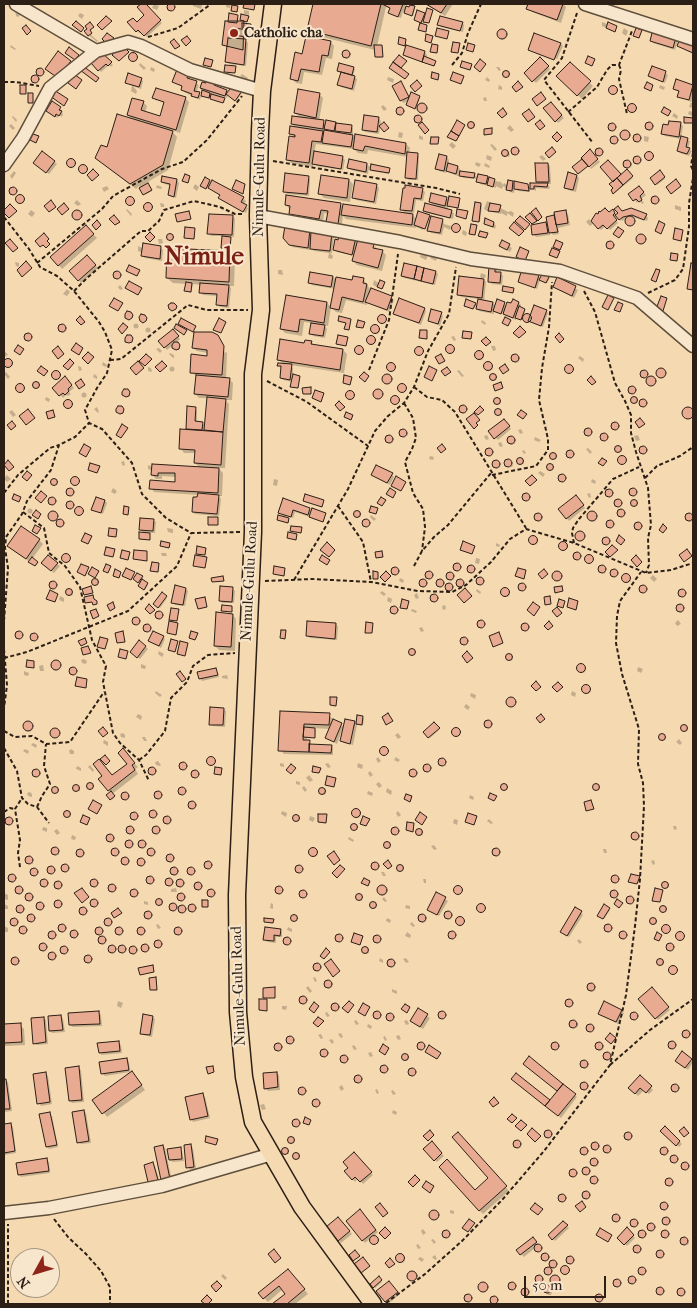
<!DOCTYPE html>
<style>
body{margin:0}
#map{position:relative;width:697px;height:1308px;overflow:hidden;background:#f5d9b0;font-family:"IM FELL French Canon",serif}
canvas{display:block}
.frame{position:absolute;inset:0;border:5px solid #2c1f16;pointer-events:none}
.north{position:absolute;left:10px;top:1248px;width:50px;height:50px;box-sizing:border-box;background:#f8e6cc;border:1px solid #a69683;border-radius:50%;rotate:231deg;font-size:14px;font-weight:700;line-height:20px;text-align:center;color:#2c1f16}
.north::after{content:'';display:block;margin:auto;width:18px;height:22px;background:#8f2418;clip-path:polygon(50% 0,100% 100%,50% 72%,0 100%)}
.scale{position:absolute;left:524px;top:1276px;width:82px;height:22px;box-sizing:border-box;border:2px solid #2c1f16;border-top:0;padding-left:6px;font-size:15px;line-height:18px;white-space:nowrap;color:#2c1f16;-webkit-text-stroke:4px #f8e6cc;paint-order:stroke}
</style>
<div id="map">
<canvas width="697" height="1308"></canvas>
<div class="frame"></div>
<div class="north">N</div>
<div class="scale">50 m</div>
</div>
<script>
const g = document.querySelector('canvas').getContext('2d');
g.lineJoin = 'round';
function fillPath(path, color) {
  g.fillStyle = color;
  g.fill(path, 'evenodd');
}
function toPath(rows) {
  const path = new Path2D();
  for (const r of rows) {
    if (r.length === 3) {
      path.moveTo(r[0] + r[2], r[1]);
      path.arc(r[0], r[1], r[2], 0, 2 * Math.PI);
      continue;
    }
    path.moveTo(r[0], r[1]);
    for (let i = 2; i < r.length; i += 2) path.lineTo(r[i], r[i + 1]);
  }
  return path;
}
function stroke(path, color, width, dash) {
  g.strokeStyle = color;
  g.lineWidth = width;
  g.lineCap = dash ? 'butt' : 'round';
  g.setLineDash(dash || []);
  g.stroke(path);
}
function drawText(font, color, halo, rows, align = 'center') {
  g.font = font + ' "IM FELL French Canon",serif';
  g.lineWidth = 4;
  g.setLineDash([]);
  g.textBaseline = 'middle';
  g.strokeStyle = halo;
  g.fillStyle = color;
  for (const [text, x, y, turn = 0] of rows) {
    g.save();
    g.translate(x, y);
    g.rotate((+turn || 0) * Math.PI / 180);
    g.textAlign = isNaN(turn) ? turn : align;
    if (halo) g.strokeText(text, 0, 0);
    g.fillText(text, 0, 0);
    g.restore();
  }
}
const shadow = toPath([
 [143,4,162,23,147,37,142,32,139,33,129,22,137,24,146,16,139,7],
 [154,4,159,6,157,10,152,8],
 [193,4,200,4,202,5,201,9,193,6],
 [226,4,231,4,230,8,226,7],
 [314,4,406,4,405,7,415,8,413,16,406,14,403,11,401,18,392,15,390,12,391,9,386,7,377,46,383,47,383,57,377,58,375,50,314,35,308,30],
 [425,4,453,4,445,16],
 [529,4,563,4,566,7,561,23,532,12,528,8],
 [172,8,3],
 [15,10,18,10,21,14,18,17,16,16],
 [244,10,249,11,249,15,244,14],
 [432,11,429,23,423,20,422,23,416,20,418,12,426,15],
 [80,13,84,15,82,19,78,16],
 [237,16,238,22,244,23,251,26,251,29,246,28,246,31,248,32,245,40,248,43,246,66,229,64,227,62,228,48,224,45,229,22],
 [602,22,616,27,615,32,602,26],
 [462,23,464,25,463,32,441,27,439,24],
 [90,24,93,28,90,31,92,34,91,35,98,41,97,42,85,32,89,29],
 [624,28,628,31,626,36,622,33],
 [503,35,4.5],
 [654,31,678,40,675,50,653,43,651,40],
 [535,34,561,44,563,46,557,59,529,50],
 [406,40,405,46,425,52,427,55,426,58,435,62,435,66,407,57,404,55,407,46,400,44],
 [331,42,334,46,332,59,326,58,322,75,304,72,302,84,296,83,292,79,303,55],
 [693,42,693,54,678,46],
 [11,45,16,49,15,50,10,47],
 [347,55,3.5],
 [101,54,113,65,111,67,109,65,101,72,93,63],
 [134,58,3.5],
 [540,59,550,69,536,83,525,73],
 [140,63,146,68,144,70,139,65],
 [570,63,593,86,582,99,558,76],
 [340,64,355,69,353,76,357,79,354,91,341,87,338,85,342,72],
 [151,67,155,69,154,72,150,70],
 [496,67,499,67,501,70,499,71],
 [179,68,191,75,189,80,199,85,196,93,201,96,200,100,184,92,182,89,183,87,173,82],
 [653,68,668,75,665,83,650,76],
 [38,70,42,70,44,74,41,76,38,74],
 [506,72,509,76,507,78,504,73],
 [242,74,248,78,247,81,240,76],
 [35,80,3],
 [388,77,394,79,393,83,387,80],
 [487,77,490,80,489,82,485,80],
 [141,79,143,81,141,89,133,86,137,91,136,94,131,91,132,86,127,82],
 [208,79,217,84,216,87,229,93,233,87,242,93,237,100,228,94,227,98,221,96,225,100,224,103,202,96,204,90,201,88,207,84],
 [677,81,693,86,693,95,691,103,693,103,693,108,689,107,691,102,678,96,680,92,674,89],
 [401,83,410,99,420,98,416,109,408,105,409,100,404,103,401,101,394,86],
 [499,85,502,87,502,90,498,89],
 [660,85,665,87,664,90,659,88],
 [614,91,3.5],
 [319,94,323,98,319,121,323,122,326,124,335,123,351,126,353,128,353,136,356,139,406,144,410,148,409,153,417,154,419,156,418,180,409,180,406,178,408,157,368,150,367,154,358,153,354,149,316,144,314,153,343,158,345,160,343,170,316,166,313,163,313,167,291,163,287,159,295,138,291,134,296,128,292,124,300,118,295,113],
 [486,97,487,101,484,101,483,98],
 [154,98,185,98,189,102,180,133,171,130,177,137,168,170,146,183,152,191,145,195,139,186,136,189,102,163,108,149,134,121,128,115,143,102,147,106,145,113,160,117,165,104,157,101,170,105,157,98,157,101],
 [422,103,426,106,428,110,423,113,419,110,417,105],
 [551,103,564,118,558,123,556,121],
 [383,105,387,109,384,111,381,107],
 [633,109,3.5],
 [60,108,63,114,62,117,59,115,57,118,50,113],
 [400,112,3.5],
 [689,111,693,112,692,116,688,114],
 [674,113,678,116,677,119,672,116],
 [13,116,17,120,16,122,12,117],
 [416,117,422,118,421,122,416,121],
 [378,118,381,121,379,134,365,132,363,129],
 [470,123,475,125,473,128,469,125],
 [650,127,3.5],
 [11,124,15,128,13,130,9,126],
 [681,124,683,126,681,137,690,141,688,149,692,151,689,156,680,153,678,151,681,139,665,136,662,134,670,126],
 [613,128,3],
 [510,125,514,130,511,132,507,128],
 [464,126,457,141,450,137],
 [626,135,4],
 [399,132,403,133,402,138,398,137],
 [419,135,423,137,423,140,419,139],
 [637,135,641,140,640,142,635,138],
 [644,136,649,137,648,142,644,141],
 [615,137,618,142,617,144,612,142,612,139],
 [452,142,456,146,453,149,449,145],
 [492,144,497,149,495,151,490,145],
 [599,149,603,153,603,155,597,154,597,150],
 [516,152,3],
 [504,150,510,154,509,157,503,154],
 [649,157,3.5],
 [440,155,447,157,449,160,448,164,458,167,460,169,460,172,474,174,478,178,487,177,489,180,501,182,503,185,504,183,508,185,513,182,515,185,528,185,530,188,530,192,518,191,515,188,514,193,510,192,503,186,502,189,496,186,496,188,488,184,488,186,480,184,478,179,463,178,459,174,458,176,450,173,447,170,446,173,439,171,437,169],
 [487,155,492,157,491,161,486,159],
 [542,155,546,159,543,161,539,157],
 [638,161,3],
 [598,160,600,162,591,169,590,168],
 [72,164,3.5],
 [608,161,621,176,627,171,633,178,615,193,612,190,614,189,615,182],
 [628,161,632,165,630,168,625,165,625,162],
 [54,162,57,164,49,174,37,165],
 [476,162,481,164,479,167,475,165],
 [485,163,490,166,489,168,484,166],
 [367,164,371,168,389,169,389,174,372,171,369,168,368,174,351,170,348,168],
 [536,164,548,164,550,166,551,184,547,184,550,187,549,189,536,188,536,191,531,188,532,184,537,184],
 [84,170,3.5],
 [14,171,16,173,12,179,10,176],
 [660,172,665,179,657,185,651,178],
 [577,176,579,178,576,192,568,190,566,187],
 [308,177,310,179,309,196,287,194,285,191],
 [177,180,179,183,176,198,170,195,171,186,165,184,162,182],
 [349,180,353,184,350,202,324,198,320,194],
 [210,181,243,198,246,201,243,205,248,208,246,213,222,200,220,198,221,196,208,187,207,189,202,187],
 [195,184,199,187,197,191,193,188],
 [157,185,162,187,161,189,156,188],
 [376,185,379,188,376,204,356,200,354,198],
 [107,186,109,189,104,192,102,188],
 [639,187,646,195,641,199,644,203,642,204,639,200,637,203,630,194],
 [14,191,3],
 [422,189,425,192,423,201,416,200,414,213,410,213,417,219,428,216,423,230,416,227,416,228,346,219,343,216,341,228,331,226,328,222,329,214,324,213,323,222,294,217,286,204,340,204,343,207,406,214,401,209],
 [21,200,3.5],
 [656,200,3],
 [128,198,134,200,133,204,127,203],
 [447,198,449,201,460,200,459,208,448,205,447,210,454,213,453,219,426,213,424,210,435,207,430,202],
 [77,200,81,204,78,206,74,203],
 [487,201,508,212,511,211,514,213,513,217,507,213,507,216,501,213,501,214,487,211,484,209],
 [160,203,164,204,164,207,161,207],
 [150,204,152,210,148,211,146,206],
 [476,204,482,205,480,222,474,221],
 [675,205,681,207,681,211,675,209],
 [127,209,132,214,131,216,126,210],
 [31,210,35,213,32,217,28,214],
 [613,211,617,215,614,218,618,223,610,230,606,226,601,230,594,223,590,226,586,222,589,219,591,222,596,217,609,214],
 [78,215,4],
 [565,212,568,214,570,225,558,228,559,234,553,235,550,232,550,235,536,237,534,235,532,226,548,223,547,218],
 [622,212,646,215,648,218,647,221,632,217,635,224,633,226,627,223,627,218,622,221,620,219],
 [233,216,235,219,234,237,229,237,231,239,230,250,223,249,223,236,211,236,209,233],
 [430,217,443,220,444,224,451,226,450,230,444,227,442,235,431,233,428,229,426,230],
 [485,223,494,223,496,226,495,229],
 [457,229,3.5],
 [86,227,97,238,62,269,52,257],
 [286,227,334,236,332,253,330,253,333,256,332,259,328,258,329,253,314,251,310,248,310,250,292,247,290,244],
 [463,230,467,232,466,236,462,234],
 [642,240,4],
 [168,236,172,236,173,240,169,240],
 [340,236,374,245,373,254,375,246,377,250,382,251,386,255,382,271,357,265,353,261,355,256,337,252,334,249,339,241],
 [158,239,162,239,163,243,159,244],
 [502,241,512,248,510,252,500,246],
 [611,246,3],
 [144,245,161,248,163,250,162,261,145,258,143,256,143,253,138,251,138,246,144,249],
 [230,252,235,257,234,286,229,286,231,288,229,308,220,307,218,305,218,296,203,295,201,293,201,285,193,284,191,293,186,291,187,284,173,283,167,278],
 [422,252,428,255,426,260,420,257],
 [432,254,437,256,436,261,430,258],
 [87,257,98,268,81,283,71,271],
 [15,262,19,263,19,267,16,266],
 [495,267,497,269,497,273,501,273,503,276,502,285,492,284,489,281],
 [278,270,282,270,283,275,278,274],
 [436,272,438,274,435,285,404,278,402,276],
 [116,273,121,274,121,278,116,277],
 [481,273,486,275,485,278,482,278,486,282,484,302,493,303,496,306,497,301,507,306,512,305,513,301,519,303,521,305,520,308,525,311,522,320,516,318,516,320,506,316,503,312,502,314,494,311,494,314,479,311,475,306,474,309,465,306,475,304,478,306,479,299,461,297,459,294,483,280,480,277],
 [538,276,541,279,550,277,547,283,540,280,537,289,519,281],
 [333,277,337,281,353,282,354,277,364,280,370,289,394,300,389,312,367,302,367,305,346,300,342,313,336,312,332,308,335,289,312,285,310,283],
 [558,279,578,290,574,298,554,287],
 [374,280,380,284,381,281,385,283,383,289,377,285,377,287,373,285],
 [120,285,123,289,120,290,118,287],
 [67,289,70,292,67,296,63,294],
 [287,296,327,303,331,307,328,326,324,325,327,329,325,338,313,336,311,333,312,323,304,322,302,336,285,333,281,329],
 [424,309,426,311,421,325,395,313],
 [546,311,548,313,543,327,525,320,526,316],
 [441,314,443,316,440,326,429,321],
 [383,320,3.5],
 [482,320,486,323,485,325,481,322],
 [136,326,2.5],
 [63,329,3.5],
 [376,330,4],
 [148,330,2.5],
 [173,330,180,339,177,342,180,347,178,350,173,345,167,350,160,341],
 [26,336,30,336,31,341,27,340],
 [454,336,456,340,454,341,451,337],
 [217,337,225,353,227,352,226,379,229,379,233,383,232,400,225,400,229,404,225,468,218,468,223,473,222,496,218,496,221,499,219,516,195,514,193,512,199,495,154,492,151,488,176,483,177,477,162,476,162,479,156,479,152,475,153,471,148,469,148,465,153,467,200,468,195,463,196,453,184,453,181,449,191,431,187,428,195,408,197,411,197,423,202,423,206,426,208,398,199,398,195,394,197,376,191,372,208,357,208,353,197,351,193,348],
 [372,341,3.5],
 [311,342,315,346,343,350,347,354,344,373,290,365,293,368,293,375,300,378,298,388,292,387,293,382,283,380,281,378,281,368,279,365,283,364,278,359],
 [491,346,495,346,496,350,493,351],
 [451,350,3.5],
 [419,351,3.5],
 [360,351,3.5],
 [159,348,162,351,160,353,156,349],
 [4,350,8,355,4,357],
 [480,356,4],
 [170,353,174,355,174,358,173,358,169,354],
 [516,359,3.5],
 [580,356,584,359,583,362,578,358],
 [7,360,13,364,11,367,6,364],
 [103,362,107,365,106,367,102,365],
 [489,367,4],
 [392,368,3.5],
 [78,366,81,367,82,370,79,371],
 [570,366,574,371,570,373,566,368],
 [172,369,2.5],
 [148,367,151,368,152,372,148,371],
 [662,374,4],
 [459,370,464,376,462,377,457,371],
 [645,375,3],
 [6,372,10,377,8,379,4,374],
 [57,376,3.5],
 [94,374,97,376,97,379,93,377],
 [388,379,4.5],
 [492,375,496,379,494,381,490,377],
 [650,377,656,381,655,385,652,386,649,384,647,379],
 [65,378,74,388,69,392,71,394,68,396,66,395,63,398,54,388],
 [36,383,39,387,37,388,34,385],
 [20,385,24,389,22,392,18,388],
 [403,389,3.5],
 [632,388,636,390,635,394,630,391],
 [378,395,4],
 [351,396,3.5],
 [84,395,2.5],
 [396,400,3.5],
 [46,397,50,399,49,402,45,400],
 [497,398,501,403,498,404,495,400],
 [634,398,638,401,636,404,632,399],
 [643,400,647,404,644,407,641,402],
 [69,405,3.5],
 [463,410,3.5],
 [97,407,99,412,98,413,94,409],
 [689,414,5],
 [12,410,16,415,13,417,9,412],
 [498,410,502,414,499,416,496,412],
 [504,420,511,429,498,440,490,431],
 [615,424,619,427,617,430,613,427],
 [521,429,523,433,520,434,518,430],
 [405,430,408,435,404,437,401,432],
 [590,430,591,435,587,436,586,431],
 [487,435,489,439,486,440,484,436],
 [602,435,606,435,608,440,604,440],
 [638,435,640,440,636,441,634,436],
 [390,440,3.5],
 [535,437,541,440,539,442,534,440],
 [512,441,3.5],
 [501,442,503,446,500,447,498,443],
 [619,447,622,451,620,452,616,449],
 [588,448,592,452,590,454,586,449],
 [641,448,645,448,647,453,643,453],
 [490,452,3],
 [524,450,526,453,524,454,522,451],
 [572,452,573,457,569,457,568,453],
 [554,454,557,458,554,459,551,455],
 [430,456,434,457,433,460,429,459],
 [623,460,3.5],
 [521,459,524,463,521,465,518,460],
 [508,460,513,465,512,467,507,466,506,461],
 [124,461,125,465,123,466,121,462],
 [497,465,3.5],
 [551,465,553,469,550,471,548,466],
 [540,471,545,474,543,477,538,473],
 [392,474,394,477,390,485,375,477],
 [7,475,11,479,7,482,4,479],
 [560,477,564,477,565,481,561,482],
 [75,482,3.5],
 [54,479,57,482,56,485,52,483],
 [274,479,278,480,277,486,273,485],
 [592,479,596,481,595,484,591,482],
 [113,488,117,491,115,494,111,492],
 [634,493,3],
 [71,493,3],
 [611,491,613,496,609,497,607,492],
 [590,493,591,497,589,498,587,494],
 [526,495,530,498,529,501,524,497],
 [52,499,56,502,54,505,50,502],
 [578,499,585,508,569,521,560,509],
 [618,503,3.5],
 [283,500,310,509,312,511,325,515,324,522,295,512,293,518,285,516,289,520,288,523,279,520,285,518,279,512],
 [105,501,107,503,103,514,93,509],
 [635,501,637,505,634,506,632,502],
 [68,503,73,504,73,508,68,507],
 [30,511,2.5],
 [77,509,82,510,82,514,77,513],
 [622,514,3],
 [357,512,361,516,358,518,355,514],
 [593,517,4.5],
 [53,517,3.5],
 [690,518,3.5],
 [539,518,3.5],
 [371,515,376,519,374,521,370,517],
 [62,520,64,526,61,527,58,522],
 [153,520,156,522,155,533,148,533,150,535,150,540,141,540,144,534,141,530],
 [366,524,3],
 [611,521,614,526,610,527,608,522],
 [639,524,641,529,638,530,636,525],
 [167,528,173,529,173,533,168,532],
 [581,537,4],
 [534,541,4],
 [607,541,3],
 [39,540,43,544,32,559,38,563,36,566,13,550],
 [564,546,4],
 [496,543,500,545,499,547,496,546],
 [161,553,166,553,167,556,162,556],
 [578,554,580,558,577,560,575,555],
 [590,559,3.5],
 [67,559,3.5],
 [476,558,480,559,479,564,475,563],
 [458,567,3],
 [57,564,60,566,54,573,45,566],
 [472,570,3],
 [601,567,606,570,605,574,602,572],
 [395,568,399,573,398,574,392,573,392,571],
 [616,570,618,575,614,577,612,572],
 [430,575,3],
 [558,577,4],
 [137,574,143,578,141,580,148,585,145,590,139,586,141,584,134,579],
 [451,574,454,579,453,580,451,581,448,576],
 [653,575,657,579,654,582,650,578],
 [627,579,4],
 [400,578,404,580,403,583,399,581],
 [479,579,484,581,483,585,478,583],
 [96,580,98,585,95,586,93,582],
 [461,580,464,585,461,587,458,582],
 [424,584,3],
 [439,581,444,583,443,586,438,584],
 [52,583,56,586,54,589,50,585],
 [450,584,453,589,450,591,447,586],
 [522,588,3],
 [643,589,3.5],
 [232,588,235,591,234,603,222,603,220,600],
 [186,589,188,591,185,606,175,605,173,602],
 [477,589,481,592,480,594,476,591],
 [506,593,4],
 [683,594,3],
 [68,591,71,591,73,595,69,596],
 [382,591,386,594,384,596,380,593],
 [417,593,419,598,416,599,414,595],
 [162,594,167,598,160,608,154,604],
 [435,595,438,600,437,602,432,600,432,597],
 [60,596,64,598,64,602,59,600],
 [388,597,392,599,391,603,387,601],
 [445,605,446,609,443,610,442,606],
 [681,606,684,611,681,613,678,608],
 [395,611,3],
 [412,609,417,611,416,613,411,611],
 [160,612,163,617,161,619,158,618,156,614],
 [231,613,236,619,235,651,219,650,215,646],
 [137,618,140,620,140,624,136,625,133,620],
 [678,620,681,624,677,626,675,623],
 [482,621,484,626,481,628,479,623],
 [336,624,338,627,337,640,310,638,307,635],
 [526,628,3],
 [145,626,151,628,151,632,146,631],
 [422,627,424,631,421,632,419,628],
 [20,635,3],
 [34,635,38,639,36,641,32,637],
 [163,637,165,639,161,648,149,641],
 [465,642,3],
 [139,641,148,649,140,659,133,654],
 [411,650,414,651,415,654,412,655],
 [159,651,164,654,162,657,158,654],
 [509,655,513,659,511,661,507,657],
 [84,659,87,661,86,664,82,663,81,660],
 [56,666,4.5],
 [141,664,146,666,145,669,141,668],
 [43,665,44,671,40,671,39,666],
 [582,669,4],
 [638,667,643,669,641,673,637,671],
 [71,669,76,671,76,675,71,674],
 [216,669,219,677,202,681,200,678],
 [24,671,29,673,28,676,24,675],
 [227,675,228,679,222,678,222,676],
 [587,690,4],
 [156,691,162,695,160,697,155,693],
 [572,691,576,693,575,697,571,695],
 [471,693,476,695,475,699,470,696],
 [512,703,4],
 [466,704,470,707,468,710,464,707],
 [223,709,226,711,225,727,213,726,211,724],
 [281,712,329,715,333,720,344,727,355,722,357,724,358,717,364,718,363,725,357,725,353,745,344,743,341,741,344,730,342,730,337,744,327,738,330,729,313,728,316,730,315,736,307,736,307,741,313,745,331,746,333,748,333,755,284,754,280,750],
 [138,714,142,716,141,720,136,717],
 [487,722,492,724,491,728,485,725],
 [29,727,4.5],
 [434,724,439,730,430,738,424,732],
 [686,726,688,730,685,732,682,727],
 [457,733,3.5],
 [55,734,4],
 [123,733,125,735,125,738,121,737,120,734],
 [398,733,401,737,398,739,395,735],
 [663,735,666,739,663,741,660,736],
 [142,737,145,737,147,741,144,741],
 [679,739,682,743,680,745,676,742],
 [104,740,108,742,108,746,103,743],
 [33,743,37,745,36,748,31,745],
 [385,751,3.5],
 [25,749,29,751,28,754,23,751],
 [71,749,74,751,74,754,70,754,69,751],
 [126,754,138,767,135,769,138,774,112,794,115,797,112,800,108,795,111,792,100,779,112,776,129,764],
 [378,757,381,761,378,763,376,759],
 [396,757,400,760,398,762,394,760],
 [212,762,3.5],
 [440,759,446,761,446,766,440,764],
 [158,761,161,765,160,766,156,765,155,762],
 [183,766,3],
 [280,763,284,764,284,767,280,766],
 [328,763,331,767,328,768,325,764],
 [358,763,363,765,362,769,357,767],
 [90,765,94,770,93,772,88,767],
 [77,766,81,768,81,771,76,769],
 [429,766,431,771,427,772,425,767],
 [153,768,156,770,156,774,152,775,149,770],
 [37,770,41,774,38,777,35,776,34,772],
 [195,771,199,776,197,778,193,774],
 [370,771,373,775,370,777,368,773],
 [412,771,417,774,416,777,411,774],
 [309,775,313,780,310,782,306,778],
 [296,781,300,782,300,785,296,784],
 [379,782,382,786,379,788,376,784],
 [90,786,3],
 [504,784,507,788,505,790,502,786],
 [598,785,600,789,597,791,594,786],
 [77,786,80,788,80,791,76,791,74,788],
 [304,786,307,790,305,792,302,788],
 [55,788,58,789,58,793,54,792,53,789],
 [181,788,186,792,183,795,179,792],
 [387,788,392,791,391,795,386,792],
 [323,792,3],
 [368,791,373,793,372,796,367,794],
 [30,792,32,794,32,797,28,796,27,793],
 [159,796,3],
 [126,797,3],
 [470,795,474,797,473,800,469,798],
 [193,806,3],
 [357,814,4],
 [154,814,3],
 [282,811,287,813,286,817,281,814],
 [398,811,401,815,398,817,396,813],
 [66,812,69,813,70,817,67,816],
 [135,817,3],
 [296,816,300,819,298,822,294,819],
 [310,816,315,818,313,822,309,820],
 [168,821,3],
 [8,818,13,820,11,825,7,822],
 [454,819,458,820,457,825,453,823],
 [489,819,493,823,491,824,487,821],
 [355,825,357,829,354,830,352,826],
 [673,826,676,826,677,829,674,830],
 [156,830,3],
 [131,830,3],
 [43,827,47,828,47,832,42,830],
 [396,828,399,833,395,835,393,830],
 [57,829,60,833,57,835,54,831],
 [421,830,423,835,419,836,418,831],
 [636,837,3.5],
 [72,835,76,837,75,840,71,839],
 [111,839,3],
 [349,837,354,840,353,842,348,839],
 [130,845,3],
 [143,845,3],
 [389,843,390,848,387,848,385,844],
 [434,845,437,849,434,850,431,846],
 [54,849,59,850,59,855,53,852],
 [114,849,118,851,118,855,113,854],
 [603,849,606,849,607,853,604,853],
 [314,853,4],
 [151,853,3],
 [498,850,500,855,497,856,494,851],
 [81,854,3],
 [171,859,3],
 [28,858,33,859,33,864,27,861],
 [124,858,129,861,128,865,122,862],
 [142,862,3],
 [654,860,655,864,653,865,651,861],
 [207,862,212,866,210,869,205,864],
 [375,864,379,868,378,870,373,868,372,866],
 [66,869,3],
 [299,866,303,870,301,873,297,869],
 [399,866,403,868,402,871,398,869],
 [51,870,3],
 [175,872,3.5],
 [191,872,3],
 [32,870,35,870,37,875,34,876],
 [381,872,384,872,386,876,383,876],
 [12,879,3.5],
 [150,880,3],
 [616,880,3],
 [423,879,426,879,426,883,424,883],
 [180,883,3],
 [170,883,3],
 [95,884,3],
 [45,884,3],
 [666,882,669,887,666,888,663,884],
 [58,883,61,885,61,888,57,889,55,886],
 [199,887,3],
 [113,889,3],
 [459,890,3.5],
 [383,891,4.5],
 [280,887,283,892,279,894,276,889],
 [17,888,20,888,22,893,18,894,16,891],
 [176,888,177,892,171,892,171,889],
 [211,894,3],
 [135,894,3],
 [615,895,3],
 [304,895,3],
 [4,893,8,895,8,900,4,899],
 [181,894,185,896,184,900,179,899],
 [437,894,448,901,439,916,431,912],
 [30,898,3],
 [358,896,362,897,362,901,357,899],
 [384,897,387,901,385,902,382,899],
 [631,898,633,903,630,904,627,899],
 [94,900,98,903,97,906,92,904],
 [160,900,162,905,159,906,157,901],
 [144,901,148,902,148,905,144,904],
 [58,905,3],
 [40,903,44,907,42,910,38,906],
 [271,903,273,904,273,909,270,908],
 [372,903,376,905,375,909,371,907],
 [174,907,3],
 [4,904,8,906,8,909,4,909],
 [406,905,410,906,410,909,405,908],
 [481,909,3.5],
 [192,909,3],
 [604,906,610,910,604,919,599,915],
 [21,910,3],
 [182,910,3],
 [662,907,666,909,665,912,661,910],
 [84,912,3],
 [581,912,583,915,569,937,564,934],
 [149,916,3],
 [448,913,452,917,450,919,446,915],
 [423,919,3.5],
 [32,919,3],
 [293,916,298,918,296,921,292,919],
 [387,918,391,920,390,923,386,921],
 [460,922,3.5],
 [108,919,112,923,110,926,106,922],
 [654,919,657,923,654,925,651,920],
 [15,923,3],
 [412,922,415,926,413,927,410,924],
 [158,924,161,928,158,929,156,925],
 [63,928,3],
 [667,929,3.5],
 [608,929,3],
 [4,926,8,928,8,932,4,932],
 [24,930,3],
 [288,927,292,929,292,932,287,930],
 [141,931,3],
 [118,928,123,932,120,935,116,931],
 [100,931,3],
 [177,929,182,932,180,935,175,931],
 [280,930,282,932,282,937,276,937,276,943,267,942,265,940],
 [73,931,78,934,76,937,71,934],
 [407,932,411,935,410,938,405,936],
 [451,932,454,933,456,937,452,938,450,933],
 [52,936,3],
 [623,936,3],
 [681,937,3.5],
 [338,936,342,937,342,942,337,940],
 [377,937,381,940,380,943,375,939],
 [103,941,3],
 [288,942,3],
 [579,939,582,942,580,944,577,941],
 [159,945,3],
 [668,944,674,947,673,951,667,949],
 [43,948,3],
 [146,949,3],
 [113,950,3],
 [64,950,3],
 [123,950,3],
 [134,947,136,953,133,954,130,949],
 [366,948,369,953,366,954,363,950],
 [53,957,3],
 [89,960,3],
 [380,958,383,960,383,963,379,961],
 [406,958,409,962,406,963,403,959],
 [17,959,19,964,15,965,14,960],
 [661,960,664,964,661,965,658,961],
 [392,964,3],
 [317,968,3],
 [673,970,3.5],
 [315,977,317,981,315,982,313,978],
 [329,985,3.5],
 [592,988,3.5],
 [308,986,312,991,310,993,306,988],
 [392,989,397,991,397,994,392,992],
 [652,989,670,1010,658,1020,640,999],
 [304,1001,3],
 [570,1004,3],
 [118,1001,123,1003,121,1008,117,1006],
 [336,1007,3.5],
 [282,1006,287,1006,286,1010,282,1009],
 [418,1010,430,1018,423,1029,414,1023],
 [621,1011,624,1013,618,1024,599,1013],
 [327,1012,330,1016,327,1017,325,1013],
 [443,1015,3],
 [99,1013,101,1015,102,1026,73,1027,70,1025],
 [375,1013,380,1014,381,1018,374,1016],
 [634,1013,637,1014,638,1018,634,1019,632,1014],
 [390,1017,3],
 [61,1016,63,1019,65,1032,52,1033,50,1031],
 [152,1017,155,1019,152,1037,143,1035,141,1033],
 [43,1018,46,1020,48,1044,37,1045,34,1043],
 [356,1020,359,1024,356,1025,354,1021],
 [407,1020,409,1024,406,1025,404,1021],
 [575,1025,3],
 [368,1024,372,1026,371,1029,367,1027],
 [4,1025,20,1025,24,1029,25,1045,4,1046],
 [591,1029,3],
 [687,1034,3],
 [341,1033,343,1037,341,1038,338,1034],
 [321,1034,323,1038,321,1039,318,1035],
 [399,1035,401,1039,398,1040,396,1036],
 [385,1036,387,1040,385,1041,383,1037],
 [290,1038,294,1042,292,1044,288,1041],
 [332,1039,334,1042,332,1044,329,1040],
 [671,1042,676,1045,675,1049,669,1046],
 [422,1046,3],
 [119,1043,121,1045,122,1053,102,1055,100,1053],
 [600,1047,3.5],
 [556,1047,3],
 [278,1045,282,1049,280,1051,276,1048],
 [354,1045,357,1049,354,1050,352,1046],
 [322,1051,326,1051,328,1056,323,1056],
 [371,1052,373,1056,370,1057,368,1053],
 [682,1053,693,1062,688,1070,679,1063],
 [607,1057,3.5],
 [406,1055,408,1060,406,1061,403,1057],
 [344,1056,347,1058,347,1062,343,1062,342,1057],
 [529,1058,577,1097,561,1118,515,1081,550,1102,558,1091,527,1066],
 [127,1059,129,1062,130,1072,105,1076,102,1073],
 [585,1065,3.5],
 [385,1069,3],
 [78,1068,81,1070,84,1102,72,1103,70,1100],
 [411,1070,416,1073,414,1076,410,1073],
 [276,1073,279,1075,280,1090,268,1091,266,1089],
 [46,1074,48,1076,52,1104,41,1106,39,1103],
 [136,1077,145,1090,107,1117,94,1100],
 [360,1077,362,1082,360,1083,357,1082,356,1078],
 [640,1077,653,1090,649,1094,644,1090,638,1096,630,1088],
 [4,1080,8,1082,12,1111,4,1112],
 [585,1087,3],
 [342,1085,344,1089,341,1091,339,1087],
 [676,1089,3],
 [304,1089,305,1094,304,1095,301,1094,300,1090],
 [377,1089,379,1093,377,1094,375,1090],
 [393,1090,396,1094,393,1095,391,1091],
 [203,1095,205,1097,210,1118,193,1122,191,1119],
 [318,1101,319,1106,316,1106,314,1102],
 [264,1104,266,1109,262,1110,260,1105],
 [393,1110,397,1112,396,1115,392,1113],
 [84,1111,86,1113,91,1143,81,1144,78,1142],
 [49,1114,52,1116,58,1147,49,1149,47,1147,40,1115],
 [298,1121,299,1126,298,1127,295,1126,294,1122],
 [11,1125,13,1127,16,1153,4,1155,4,1126],
 [665,1128,682,1144,679,1147,662,1131],
 [547,1132,552,1135,550,1138,546,1135],
 [628,1136,3],
 [462,1137,509,1191,483,1214,479,1210,475,1191,490,1178],
 [290,1138,294,1141,293,1143,288,1140],
 [432,1142,444,1156,437,1162,425,1149],
 [519,1142,521,1147,519,1148,516,1146,515,1143],
 [594,1143,599,1147,596,1150,592,1146],
 [162,1146,165,1148,172,1181,165,1182],
 [191,1146,193,1148,196,1169,190,1170,188,1167],
 [608,1146,610,1151,606,1152,605,1147],
 [665,1151,3],
 [180,1148,182,1151,184,1161,173,1162,170,1160],
 [585,1152,3],
 [287,1149,289,1154,285,1154,284,1150],
 [295,1154,298,1154,300,1159,297,1159],
 [354,1154,373,1175,363,1184,358,1178,355,1182,346,1171,349,1168],
 [675,1160,3],
 [595,1163,3.5],
 [46,1160,49,1162,50,1173,21,1177,19,1174],
 [685,1163,689,1166,688,1170,683,1167],
 [153,1164,155,1166,160,1182,152,1184,150,1182],
 [587,1172,3],
 [574,1173,2.5],
 [595,1181,3],
 [670,1183,3],
 [586,1196,3],
 [563,1199,3],
 [665,1206,3],
 [450,1210,454,1211,454,1214,450,1213],
 [435,1216,4],
 [362,1213,378,1232,374,1236,379,1239,378,1244,373,1243,371,1238,365,1243,347,1221],
 [617,1219,3],
 [666,1222,3],
 [635,1223,3],
 [340,1220,352,1234,341,1243,327,1227],
 [563,1222,569,1228,555,1241,550,1235],
 [651,1228,3],
 [423,1229,426,1233,423,1235,421,1231],
 [627,1229,635,1238,627,1246,618,1238],
 [665,1234,3],
 [643,1231,645,1233,646,1237,642,1238,639,1234],
 [447,1235,3],
 [532,1238,542,1248,541,1251,537,1251,535,1248,524,1257,517,1250],
 [433,1239,436,1242,434,1244,431,1240],
 [684,1239,689,1243,688,1245,682,1241],
 [418,1244,421,1248,418,1249,416,1245],
 [638,1250,3],
 [661,1255,3],
 [546,1258,3],
 [435,1255,437,1259,435,1260,432,1257],
 [401,1259,4],
 [420,1257,424,1259,422,1262,418,1259],
 [570,1261,3],
 [554,1265,3],
 [565,1271,3.5],
 [642,1271,3],
 [549,1272,3],
 [413,1276,4.5],
 [223,1274,227,1278,225,1280,221,1276],
 [292,1274,308,1294,295,1304,274,1304,287,1294,283,1289,268,1302,264,1298],
 [540,1279,3],
 [556,1281,4],
 [633,1280,3],
 [379,1278,382,1282,375,1288,372,1284],
 [618,1284,3],
 [513,1287,3],
 [484,1288,4],
 [391,1285,399,1295,388,1304,378,1291],
 [546,1287,552,1292,551,1295,548,1295,544,1291],
 [661,1291,3],
 [526,1292,3],
 [682,1293,3],
 [598,1295,602,1297,602,1301,597,1300],
 [468,1299,3],
 [492,1298,498,1301,496,1304,491,1301]
]);
const building = toPath([
 [171,7,4],
 [141,4,146,4,161,20,144,36,138,30,136,32,127,22,133,18,137,22,144,15,137,7,141,4],
 [244,4,255,4,254,10,243,8,244,4],
 [313,4,381,4,371,46,307,30,313,4],
 [382,4,403,4,398,17,388,13,390,8,382,4],
 [426,4,447,4,441,13,426,4],
 [528,4,563,4,557,20,526,9,528,4],
 [232,5,238,6,237,12,231,11,232,5],
 [410,5,415,6,412,16,404,13,406,6,409,7,410,5],
 [427,8,433,10,429,23,423,22,427,8],
 [417,10,425,13,421,23,414,20,417,10],
 [229,13,238,15,237,23,228,22,229,13],
 [241,14,249,16,247,22,240,20,241,14],
 [106,16,112,21,102,30,97,25,106,16],
 [440,16,463,22,460,31,437,25,440,16],
 [76,21,84,28,81,32,72,25,76,21],
 [225,21,244,21,243,50,222,45,225,21],
 [90,22,94,27,90,30,92,33,88,36,84,31,87,29,85,26,90,22],
 [608,22,617,26,615,32,606,28,608,22],
 [242,23,251,24,250,29,242,28,242,23],
 [420,23,427,25,426,32,418,30,420,23],
 [26,25,31,31,27,35,22,28,26,25],
 [235,28,247,30,246,37,234,35,235,28],
 [437,28,449,31,447,39,435,36,437,28],
 [636,28,642,30,639,38,633,36,636,28],
 [502,34,5],
 [653,29,676,37,673,48,650,41,653,29],
 [107,33,114,38,108,45,102,39,107,33],
 [534,33,561,43,554,60,528,50,534,33],
 [426,34,433,36,431,43,425,41,426,34],
 [187,36,191,41,186,46,181,40,187,36],
 [306,36,331,41,328,56,322,55,319,72,301,69,298,81,290,79,295,52,302,54,306,36],
 [681,36,693,41,693,53,677,46,681,36],
 [399,37,406,39,405,46,398,44,399,37],
 [228,38,246,39,244,65,225,62,228,38],
 [174,39,180,46,175,49,170,42,174,39],
 [453,42,460,43,458,53,451,52,453,42],
 [468,43,475,45,473,52,466,50,468,43],
 [432,44,438,45,437,53,430,52,432,44],
 [122,45,129,52,119,61,112,55,122,45],
 [374,45,382,45,383,57,375,57,374,45],
 [406,45,425,51,422,62,403,55,406,45],
 [69,47,79,55,75,60,65,53,69,47],
 [346,54,4],
 [58,51,71,61,58,78,45,69,58,51],
 [101,52,112,62,108,66,106,64,98,71,91,63,101,52],
 [133,57,4.5],
 [399,55,407,61,401,68,393,62,399,55],
 [424,56,436,61,434,66,422,62,424,56],
 [588,56,595,59,592,66,585,63,588,56],
 [540,57,549,66,532,82,524,73,540,57],
 [205,58,213,60,211,67,203,65,205,58],
 [480,59,486,64,480,72,474,67,480,59],
 [462,61,472,64,470,70,460,67,462,61],
 [393,62,409,74,405,79,389,68,393,62],
 [570,62,591,81,577,96,556,76,570,62],
 [339,63,354,67,352,75,337,71,339,63],
 [225,65,236,66,235,73,224,72,225,65],
 [83,66,99,78,96,82,80,70,83,66],
 [652,66,666,71,663,82,648,76,652,66],
 [178,67,189,72,187,78,197,81,194,91,200,92,198,98,191,96,192,94,181,90,182,86,172,82,178,67],
 [40,72,4],
 [506,74,3.5],
 [341,72,355,76,352,89,337,85,341,72],
 [432,72,439,74,438,80,431,78,432,72],
 [453,72,464,76,461,84,450,80,453,72],
 [128,73,142,78,139,87,125,83,128,73],
 [74,74,82,80,76,89,68,83,74,74],
 [35,79,4],
 [208,77,215,80,214,85,227,90,225,96,200,88,202,82,206,83,208,77],
 [676,79,693,85,689,100,677,97,679,91,673,89,676,79],
 [417,80,422,86,415,92,410,86,417,80],
 [401,81,409,97,400,101,392,86,401,81],
 [518,81,523,87,516,92,512,87,518,81],
 [647,82,653,85,651,91,644,88,647,82],
 [20,85,26,85,26,94,20,94,20,85],
 [233,85,242,91,235,101,226,94,233,85],
 [613,90,4.5],
 [156,88,186,97,176,130,127,115,132,98,144,101,141,110,160,116,164,102,152,98,156,88],
 [298,89,320,93,316,118,294,113,298,89],
 [54,90,68,99,64,106,50,96,54,90],
 [202,90,210,93,209,98,201,96,202,90],
 [411,92,420,96,415,109,406,105,411,92],
 [541,92,546,99,537,106,532,99,541,92],
 [28,93,33,93,33,103,28,103,28,93],
 [211,94,225,98,223,103,210,99,211,94],
 [52,101,61,107,59,110,62,111,59,116,56,114,55,117,46,111,52,101],
 [551,102,562,115,555,122,543,108,551,102],
 [422,108,5],
 [632,108,4.5],
 [400,111,4],
 [664,107,671,111,668,116,661,112,664,107],
 [503,108,507,114,502,118,497,113,503,108],
 [529,109,535,117,528,122,522,114,529,109],
 [117,114,173,131,163,165,130,184,95,158,101,145,107,147,117,114],
 [418,119,4],
 [364,115,379,117,377,132,362,130,364,115],
 [292,116,324,120,323,129,291,124,292,116],
 [684,117,693,118,693,123,684,123,684,117],
 [326,120,336,122,334,131,324,129,326,120],
 [457,120,465,125,459,136,451,131,457,120],
 [540,120,545,126,540,130,535,124,540,120],
 [669,121,681,122,679,137,661,134,663,124,668,125,669,121],
 [471,125,3.5],
 [649,126,4],
 [384,122,389,128,384,132,379,126,384,122],
 [422,122,429,130,425,134,418,125,422,122],
 [336,123,352,125,351,133,335,131,336,123],
 [612,127,4],
 [290,126,323,131,321,142,312,141,309,163,286,160,289,136,295,137,295,135,289,134,290,126],
 [492,128,492,134,484,135,484,129,492,128],
 [324,130,353,135,351,147,322,143,324,130],
 [625,135,5],
 [451,131,459,136,456,141,447,137,451,131],
 [557,132,562,137,557,142,552,137,557,132],
 [637,138,4],
 [33,134,39,136,36,143,30,140,33,134],
 [355,134,406,143,405,154,365,146,363,151,353,149,355,134],
 [614,140,4],
 [681,136,688,138,686,147,690,148,687,154,677,151,681,136],
 [431,137,439,137,438,144,430,144,431,137],
 [552,147,556,152,549,158,545,153,552,147],
 [515,151,4],
 [599,152,4],
 [590,149,598,159,589,167,581,158,590,149],
 [505,153,3.5],
 [42,151,55,161,46,173,33,163,42,151],
 [314,151,343,156,341,169,312,164,314,151],
 [649,156,4.5],
 [407,152,418,153,416,179,405,178,407,152],
 [439,154,447,156,444,171,435,169,439,154],
 [637,160,4],
 [71,163,4.5],
 [349,159,367,163,366,172,347,168,349,159],
 [582,159,588,166,578,174,572,167,582,159],
 [627,164,4],
 [608,160,621,174,613,182,600,167,608,160],
 [448,163,458,166,456,174,446,171,448,163],
 [535,163,548,163,549,182,536,182,535,163],
 [371,164,390,168,389,173,370,170,371,164],
 [83,169,4.5],
 [93,169,99,175,92,181,87,175,93,169],
 [627,169,633,176,623,185,617,178,627,169],
 [660,170,665,177,655,185,650,178,660,170],
 [460,171,475,173,474,178,459,176,460,171],
 [568,172,577,175,573,190,564,188,568,172],
 [285,173,309,176,307,194,283,192,285,173],
 [185,174,190,176,188,183,182,181,185,174],
 [478,174,488,176,486,184,476,182,478,174],
 [321,175,349,179,347,198,318,194,321,175],
 [162,176,177,179,174,197,168,195,170,184,161,182,162,176],
 [205,177,210,180,206,189,200,186,205,177],
 [489,177,495,179,493,187,487,185,489,177],
 [617,178,623,185,613,194,611,190,613,188,609,184,617,178],
 [676,179,681,186,671,194,666,187,676,179],
 [212,180,244,197,241,202,247,205,243,212,218,198,220,195,208,188,212,180],
 [236,180,245,184,243,194,232,189,236,180],
 [355,180,377,184,374,202,352,198,355,180],
 [508,180,513,181,512,191,506,190,508,180],
 [514,181,528,184,529,191,514,189,514,181],
 [148,183,152,190,143,195,139,188,148,183],
 [530,183,548,183,547,187,534,186,534,189,530,189,530,183],
 [405,185,423,188,421,199,414,198,412,211,400,210,403,188,405,188,405,185],
 [639,186,644,192,640,196,642,200,639,202,636,199,633,201,628,194,639,186],
 [13,191,4],
 [431,193,447,197,445,206,429,202,431,193],
 [20,199,4.5],
 [286,195,341,203,338,224,326,222,328,211,321,210,319,219,289,214,290,206,285,205,286,195],
 [655,200,4],
 [449,196,460,198,458,208,447,206,449,196],
 [130,201,4.5],
 [51,200,56,207,49,212,44,206,51,200],
 [475,202,481,203,479,222,472,221,475,202],
 [148,207,4.5],
 [64,203,69,209,62,215,57,209,64,203],
 [425,203,452,210,450,218,423,211,425,203],
 [490,203,501,205,499,212,488,211,490,203],
 [10,204,17,211,9,218,4,213,4,210,10,204],
 [343,204,413,214,412,225,341,215,343,204],
 [618,206,622,211,631,208,647,214,644,220,632,215,623,217,619,220,615,215,618,213,614,209,618,206],
 [536,208,542,217,538,221,531,212,536,208],
 [605,208,609,212,613,209,615,213,613,215,617,220,607,229,603,225,598,229,591,221,596,213,598,214,599,211,600,212,605,208],
 [457,209,468,211,466,219,456,216,457,209],
 [566,210,568,223,556,225,554,212,566,210],
 [77,215,5],
 [189,211,191,219,177,222,175,214,189,211],
 [418,211,430,215,425,229,414,225,418,211],
 [530,213,537,221,532,224,525,217,530,213],
 [209,214,233,215,232,235,207,234,209,214],
 [114,215,120,222,115,225,109,219,114,215],
 [554,215,558,232,549,233,546,217,554,215],
 [630,221,5],
 [431,216,443,219,440,233,427,231,431,216],
 [520,216,530,224,525,230,515,221,520,216],
 [485,218,494,222,493,227,484,224,485,218],
 [97,220,101,225,96,230,92,225,97,220],
 [659,221,665,224,661,234,655,231,659,221],
 [514,222,524,231,519,236,509,228,514,222],
 [546,222,548,233,532,235,531,225,546,222],
 [456,228,4.5],
 [471,224,477,225,475,235,469,234,471,224],
 [86,225,94,234,58,266,50,257,86,225],
 [285,226,310,229,308,248,289,245,283,238,285,226],
 [185,227,195,228,194,239,184,238,185,227],
 [618,227,624,231,619,238,613,234,618,227],
 [675,228,683,230,681,241,673,239,675,228],
 [311,231,332,232,330,251,310,249,311,231],
 [480,231,488,233,486,238,478,236,480,231],
 [150,232,155,237,150,242,145,237,150,232],
 [44,233,49,239,47,241,50,244,46,248,43,245,40,247,35,241,44,233],
 [170,237,3.5],
 [641,239,5],
 [339,234,356,237,352,255,333,250,335,239,338,240,339,234],
 [222,236,231,237,230,249,221,248,222,236],
 [10,239,18,248,13,252,5,243,10,239],
 [358,239,374,244,373,248,383,250,378,268,352,261,358,239],
 [502,240,510,244,507,250,499,246,502,240],
 [556,240,563,243,560,250,553,247,556,240],
 [610,245,4],
 [143,243,161,246,160,259,141,256,143,243],
 [520,247,529,251,525,261,516,257,520,247],
 [167,248,230,251,229,282,166,278,167,248],
 [552,248,560,251,557,258,549,255,552,248],
 [671,253,678,254,677,261,670,260,671,253],
 [87,255,96,265,78,281,69,271,87,255],
 [26,261,32,268,22,277,17,270,26,261],
 [404,263,417,266,414,279,401,276,404,263],
 [691,263,693,263,693,290,687,289,691,263],
 [129,265,140,270,137,276,126,271,129,265],
 [489,265,495,266,495,272,501,272,500,283,488,282,489,265],
 [417,266,424,268,421,281,414,279,417,266],
 [424,268,436,271,433,284,421,281,424,268],
 [522,269,539,275,535,288,518,282,522,269],
 [656,269,660,270,656,282,651,280,656,269],
 [117,275,4],
 [310,272,333,276,331,287,308,283,310,272],
 [543,272,550,275,546,283,539,280,543,272],
 [353,276,364,278,363,283,367,284,363,302,342,297,339,310,330,308,336,277,352,280,353,276],
 [459,276,484,279,482,298,457,295,459,276],
 [557,277,576,286,572,296,553,287,557,277],
 [380,280,385,282,382,289,377,287,380,280],
 [129,281,142,288,138,295,125,288,129,281],
 [186,282,192,283,191,292,184,291,186,282],
 [200,283,229,285,227,306,216,305,217,294,199,293,200,283],
 [503,286,514,288,513,293,502,291,503,286],
 [371,288,392,296,387,310,365,302,371,288],
 [286,295,327,302,324,323,300,319,298,332,280,329,286,295],
 [608,295,614,298,608,310,602,307,608,295],
 [661,296,667,298,663,311,656,309,661,296],
 [114,298,123,303,118,311,109,306,114,298],
 [399,298,425,308,419,323,393,314,399,298],
 [466,299,476,303,473,309,464,306,466,299],
 [478,299,493,302,491,312,476,309,478,299],
 [497,299,505,302,501,314,493,311,497,299],
 [513,299,519,302,513,318,503,314,507,302,511,303,513,299],
 [618,302,623,304,620,312,614,310,618,302],
 [171,303,174,303,177,306,176,309,172,311,169,309,168,305,171,303],
 [534,305,547,310,541,326,528,321,534,305],
 [519,306,525,309,521,320,515,318,519,306],
 [431,309,442,312,438,324,428,321,431,309],
 [127,311,131,312,133,315,132,318,129,320,125,318,125,314,127,311],
 [527,318,4.5],
 [141,314,145,315,147,318,146,321,143,323,140,321,139,317,141,314],
 [382,319,4.5],
 [80,316,85,322,81,325,76,320,80,316],
 [339,316,351,319,349,330,344,329,346,323,338,321,339,316],
 [505,317,511,320,508,326,502,323,505,317],
 [181,318,196,326,193,332,178,324,181,318],
 [219,318,226,322,221,333,213,330,219,318],
 [358,320,365,322,363,328,356,327,358,320],
 [123,323,128,327,122,334,118,329,123,323],
 [311,323,325,325,323,336,309,334,311,323],
 [62,328,4],
 [176,324,187,330,184,335,174,328,176,324],
 [375,329,4.5],
 [520,326,526,332,519,338,513,333,520,326],
 [173,329,179,336,164,348,158,341,173,329],
 [420,330,427,330,427,339,419,338,420,330],
 [463,331,472,332,471,339,462,338,463,331],
 [194,332,212,332,218,335,224,346,222,375,190,373,191,354,207,356,207,350,192,348,194,332],
 [559,333,564,339,560,343,555,337,559,333],
 [28,337,4],
 [127,335,131,335,133,338,132,342,129,343,125,342,125,338,127,335],
 [338,335,348,337,346,346,336,344,338,335],
 [371,340,4.5],
 [486,337,491,342,486,346,481,341,486,337],
 [280,339,304,343,305,340,312,341,311,344,343,349,340,370,277,360,280,339],
 [174,342,178,342,180,345,179,349,176,350,172,348,172,345,174,342],
 [76,343,83,348,79,355,71,350,76,343],
 [450,349,4.5],
 [18,345,24,349,20,355,14,351,18,345],
 [359,350,4.5],
 [58,346,64,354,58,359,52,351,58,346],
 [419,351,4.5],
 [479,355,4.5],
 [88,352,94,357,88,364,82,358,88,352],
 [515,358,4],
 [146,354,152,359,145,366,139,361,146,354],
 [441,354,445,361,439,364,435,357,441,354],
 [8,363,4.5],
 [70,359,74,363,68,370,63,366,70,359],
 [138,361,144,368,136,375,130,368,138,361],
 [162,361,167,366,160,372,155,367,162,361],
 [488,366,4.5],
 [391,367,4.5],
 [278,363,292,364,290,380,280,378,281,366,277,366,278,363],
 [505,364,509,370,503,374,499,368,505,364],
 [569,369,4.5],
 [41,366,48,371,44,376,37,371,41,366],
 [429,366,437,370,432,381,424,377,429,366],
 [447,367,451,372,445,376,441,371,447,367],
 [661,373,5],
 [644,374,4],
 [56,375,4.5],
 [364,372,369,376,365,382,359,377,364,372],
 [493,377,3.5],
 [387,379,5],
 [293,374,300,376,298,388,290,387,293,374],
 [196,375,230,378,228,397,194,394,196,375],
 [344,375,352,377,350,385,343,383,344,375],
 [65,376,72,385,68,389,69,391,65,395,63,393,59,396,52,388,65,376],
 [591,376,596,382,592,385,587,380,591,376],
 [651,381,5],
 [81,379,85,385,79,389,75,383,81,379],
 [36,385,3.5],
 [501,382,503,388,495,391,493,385,501,382],
 [402,388,4.5],
 [20,388,4.5],
 [632,390,4],
 [311,387,311,394,303,394,302,388,311,387],
 [378,394,5],
 [124,389,128,389,130,392,129,396,126,397,122,395,122,392,124,389],
 [315,390,324,393,321,402,312,398,315,390],
 [350,395,4.5],
 [395,400,4.5],
 [634,400,3.5],
 [207,397,226,399,223,432,204,430,207,397],
 [497,401,3.5],
 [643,403,4],
 [68,404,4.5],
 [339,401,345,407,340,411,335,405,339,401],
 [463,409,4],
 [118,406,122,406,124,409,123,413,120,414,116,412,116,409,118,406],
 [187,406,196,407,195,421,203,422,202,430,186,429,187,406],
 [480,406,484,410,478,415,474,412,480,406],
 [688,413,6],
 [498,412,3.5],
 [28,409,35,418,26,425,19,416,28,409],
 [53,410,55,417,48,419,46,412,53,410],
 [521,410,527,414,523,419,517,415,521,410],
 [346,412,353,415,351,420,344,417,346,412],
 [474,413,480,420,476,423,478,425,474,429,466,419,474,413],
 [640,418,645,424,639,428,635,422,640,418],
 [504,419,510,426,494,439,488,431,504,419],
 [12,421,16,426,11,430,7,425,12,421],
 [615,426,4],
 [122,424,128,428,121,438,116,435,122,424],
 [588,432,4],
 [180,429,223,432,221,465,194,463,195,450,179,449,180,429],
 [403,433,4],
 [604,437,4],
 [389,439,4],
 [511,440,4],
 [84,444,91,448,86,457,79,453,84,444],
 [442,444,446,449,441,453,437,448,442,444],
 [618,449,3.5],
 [643,450,4],
 [489,452,4],
 [570,454,4],
 [553,456,3.5],
 [622,460,4.5],
 [520,461,3.5],
 [602,458,607,461,603,466,598,463,602,458],
 [508,463,4],
 [496,464,4],
 [8,460,14,467,9,471,4,465,8,460],
 [90,463,100,466,97,473,88,470,90,463],
 [550,467,3.5],
 [152,464,219,468,218,493,149,489,150,480,175,482,175,473,158,473,158,476,151,475,152,464],
 [376,465,393,473,387,483,371,475,376,465],
 [27,471,32,475,27,481,22,477,27,471],
 [562,478,4],
 [532,475,537,480,530,486,525,481,532,475],
 [396,476,406,482,401,491,391,486,396,476],
 [75,481,4.5],
 [54,482,3.5],
 [70,492,4],
 [390,488,396,492,393,498,386,494,390,488],
 [633,492,4],
 [609,493,4],
 [41,491,47,496,41,503,35,498,41,491],
 [198,493,219,495,217,514,192,512,193,497,197,497,198,493],
 [526,497,4],
 [14,494,21,497,19,502,12,499,14,494],
 [305,494,324,500,322,507,303,501,305,494],
 [576,495,584,505,566,519,558,509,576,495],
 [52,501,4],
 [96,497,105,500,101,513,91,510,96,497],
 [381,497,386,500,382,506,377,503,381,497],
 [283,498,310,508,308,515,293,510,291,517,278,513,283,498],
 [618,503,4],
 [634,503,3.5],
 [70,505,4],
 [124,506,129,507,128,515,123,514,124,506],
 [371,506,378,508,376,514,369,512,371,506],
 [79,511,4.5],
 [312,508,326,513,323,522,309,517,312,508],
 [621,513,4],
 [36,510,41,514,38,519,32,515,36,510],
 [357,514,3.5],
 [592,516,5],
 [53,516,5],
 [689,517,4],
 [538,517,4],
 [278,515,289,518,288,523,277,520,278,515],
 [208,517,218,517,218,525,208,525,208,517],
 [140,518,154,519,153,531,139,530,140,518],
 [60,523,4],
 [366,523,4],
 [610,524,4],
 [638,526,4],
 [663,524,667,528,663,533,659,530,663,524],
 [35,525,41,528,37,534,32,531,35,525],
 [21,526,40,539,26,559,7,546,21,526],
 [291,526,302,527,301,533,290,531,291,526],
 [109,528,117,529,116,537,108,536,109,528],
 [580,536,5],
 [139,532,150,533,150,540,139,539,139,532],
 [288,532,297,534,296,540,287,538,288,532],
 [85,533,92,536,88,544,81,541,85,533],
 [619,535,625,540,621,545,616,541,619,535],
 [533,540,4.5],
 [606,541,4],
 [161,541,170,543,169,548,160,546,161,541],
 [463,541,475,546,472,554,460,550,463,541],
 [563,546,4.5],
 [327,542,335,550,329,557,320,550,327,542],
 [612,545,618,550,610,557,605,552,612,545],
 [197,546,206,548,205,555,196,554,197,546],
 [106,547,115,549,113,557,104,555,106,547],
 [687,549,692,556,684,562,679,555,687,549],
 [122,550,130,552,128,560,120,558,122,550],
 [134,550,147,551,147,561,133,559,134,550],
 [382,551,383,557,376,558,375,552,382,551],
 [577,556,4],
 [66,558,4.5],
 [589,559,4.5],
 [48,555,58,563,51,571,41,563,48,555],
 [195,555,207,557,205,568,193,566,195,555],
 [322,555,330,560,327,565,319,560,322,555],
 [636,555,642,562,637,567,631,560,636,555],
 [32,557,38,562,35,566,28,562,32,557],
 [152,562,159,563,158,572,150,571,152,562],
 [457,567,4],
 [81,564,89,567,85,576,77,572,81,564],
 [106,564,111,566,108,573,103,571,106,564],
 [471,569,4],
 [602,569,4],
 [274,566,285,568,284,576,273,574,274,566],
 [395,571,4],
 [92,567,99,571,95,578,88,574,92,567],
 [126,568,135,572,131,580,122,576,126,568],
 [518,568,526,570,524,579,515,576,518,568],
 [115,569,121,572,119,578,113,576,115,569],
 [544,569,548,574,542,579,538,574,544,569],
 [614,573,4],
 [373,571,378,572,378,579,373,579,373,571],
 [386,571,391,576,385,582,380,577,386,571],
 [429,575,4],
 [557,576,5],
 [450,576,4],
 [137,573,143,576,138,583,133,579,137,573],
 [626,578,4.5],
 [223,576,224,581,212,582,211,578,223,576],
 [480,581,4],
 [95,582,3.5],
 [142,579,148,583,144,590,138,586,142,579],
 [440,583,4],
 [423,583,4],
 [460,583,4],
 [53,585,4],
 [449,587,4],
 [522,587,4],
 [643,589,4],
 [175,585,186,588,183,605,171,603,175,585],
 [91,586,93,593,84,595,82,589,91,586],
 [220,586,233,587,232,602,219,601,220,586],
 [562,586,563,591,555,593,554,587,562,586],
 [505,592,4.5],
 [465,588,472,596,464,603,457,595,465,588],
 [69,592,3.5],
 [682,593,4],
 [50,590,58,594,55,602,46,599,50,590],
 [162,592,167,596,158,608,153,604,162,592],
 [434,598,4],
 [93,595,94,599,97,601,97,604,93,605,92,602,85,603,84,597,93,595],
 [550,596,551,604,545,605,544,597,550,596],
 [205,597,207,607,198,609,195,599,205,597],
 [569,598,578,601,576,610,567,607,569,598],
 [402,599,409,601,407,609,400,608,402,599],
 [559,599,565,601,563,608,557,606,559,599],
 [113,602,115,608,110,611,107,605,113,602],
 [533,602,540,607,534,616,527,610,533,602],
 [149,604,155,610,150,614,145,609,149,604],
 [680,608,4],
 [222,605,232,606,232,612,221,611,222,605],
 [394,610,4],
 [557,607,562,613,557,617,552,611,557,607],
 [171,608,179,609,177,621,169,620,171,608],
 [96,609,99,616,93,619,90,611,96,609],
 [159,615,4],
 [216,612,233,614,231,647,214,646,216,612],
 [136,621,4],
 [481,624,4],
 [169,621,178,623,176,635,167,633,169,621],
 [307,621,336,623,335,639,306,636,307,621],
 [549,621,553,626,548,630,544,626,549,621],
 [366,622,373,623,372,633,365,633,366,622],
 [525,627,4],
 [147,628,4],
 [281,630,286,630,285,639,280,638,281,630],
 [123,631,125,642,117,643,115,633,123,631],
 [153,631,164,636,159,646,148,641,153,631],
 [191,631,198,633,195,640,189,638,191,631],
 [19,635,4],
 [499,632,503,643,493,647,489,636,499,632],
 [34,637,4],
 [464,641,4],
 [100,637,108,639,105,649,97,647,100,637],
 [85,638,87,643,81,646,78,641,85,638],
 [171,639,178,641,175,652,168,650,171,639],
 [139,640,146,646,137,658,130,652,139,640],
 [180,641,188,643,185,656,177,654,180,641],
 [88,646,91,653,83,655,81,648,88,646],
 [412,652,3.5],
 [120,649,128,651,126,659,118,657,120,649],
 [467,651,473,658,467,663,462,656,467,651],
 [509,657,3.5],
 [56,665,5],
 [27,660,34,661,34,668,26,667,27,660],
 [581,668,4.5],
 [73,671,4],
 [216,668,218,675,199,679,197,672,216,668],
 [180,671,186,679,182,682,176,674,180,671],
 [77,677,87,679,86,688,75,686,77,677],
 [536,681,541,687,536,691,531,686,536,681],
 [558,682,563,687,557,692,552,687,558,682],
 [586,689,4.5],
 [330,697,337,697,336,706,330,705,330,697],
 [511,702,5],
 [210,707,224,708,223,725,209,725,210,707],
 [280,711,330,713,329,725,304,724,303,740,310,740,309,752,278,751,280,711],
 [388,713,393,721,386,725,382,717,388,713],
 [541,714,545,719,540,723,536,718,541,714],
 [357,715,363,716,362,725,356,724,357,715],
 [333,719,342,723,334,742,325,738,333,719],
 [345,719,355,721,350,744,340,741,345,719],
 [488,724,4],
 [28,726,5],
 [434,722,440,728,428,738,423,732,434,722],
 [684,728,3.5],
 [103,727,108,733,103,737,98,731,103,727],
 [304,727,315,728,315,738,303,737,304,727],
 [456,732,4.5],
 [55,733,5],
 [662,737,3.5],
 [309,744,332,745,331,753,309,752,309,744],
 [384,751,4.5],
 [123,748,135,763,132,765,135,770,108,791,98,779,102,776,93,764,99,759,112,775,127,764,118,753,123,748],
 [105,755,110,761,106,765,100,759,105,755],
 [211,761,4.5],
 [442,762,4],
 [183,766,4],
 [427,768,4],
 [291,764,296,768,291,774,286,770,291,764],
 [313,766,321,768,319,773,312,772,313,766],
 [152,771,4],
 [215,767,222,768,221,775,214,774,215,767],
 [36,773,4],
 [413,773,4],
 [195,774,4],
 [327,776,336,778,334,787,325,785,327,776],
 [90,786,3.5],
 [596,787,3.5],
 [504,787,3.5],
 [76,788,3.5],
 [55,790,3.5],
 [182,791,4],
 [322,791,3.5],
 [158,795,4],
 [111,791,115,796,110,800,106,795,111,791],
 [125,796,4],
 [490,793,497,796,494,801,488,798,490,793],
 [406,794,412,796,410,802,404,799,406,794],
 [93,800,102,805,97,814,88,809,93,800],
 [591,800,594,809,586,811,584,802,591,800],
 [192,805,4],
 [356,813,4.5],
 [153,814,4],
 [67,814,3.5],
 [134,816,4],
 [420,812,427,817,422,825,415,820,420,812],
 [468,813,477,816,474,825,465,822,468,813],
 [318,814,327,814,326,823,318,822,318,814],
 [296,818,3.5],
 [83,815,90,818,87,825,80,822,83,815],
 [167,820,4],
 [363,816,370,819,366,826,360,824,363,816],
 [9,821,4],
 [407,822,414,823,413,832,406,830,407,822],
 [354,827,3.5],
 [130,830,4],
 [156,830,4],
 [395,831,4],
 [419,832,3.5],
 [635,836,4],
 [110,838,4],
 [142,844,4],
 [129,844,4],
 [387,845,3.5],
 [55,851,4],
 [313,852,4.5],
 [115,852,4],
 [151,852,4],
 [496,852,4],
 [80,853,4],
 [334,851,340,860,334,865,327,856,334,851],
 [170,858,4],
 [29,860,4],
 [125,861,4],
 [141,862,4],
 [388,860,392,866,388,869,383,864,388,860],
 [208,865,4],
 [375,866,4],
 [65,868,4],
 [400,868,3.5],
 [340,865,345,869,337,878,332,873,340,865],
 [299,869,4],
 [51,870,4],
 [191,871,4],
 [174,871,4],
 [34,872,4],
 [12,878,4],
 [631,874,640,876,637,884,628,882,631,874],
 [615,879,4],
 [150,880,4],
 [169,882,4],
 [364,878,370,881,368,886,361,883,364,878],
 [94,883,4],
 [44,883,4],
 [180,883,4],
 [58,885,4],
 [665,885,3.5],
 [198,886,4],
 [112,888,4],
 [382,890,5],
 [458,890,4.5],
 [19,890,4],
 [279,890,4],
 [82,888,89,897,82,903,74,893,82,888],
 [655,888,663,890,660,902,652,901,655,888],
 [211,893,4],
 [134,893,4],
 [614,894,4],
 [303,894,4],
 [436,892,446,897,437,915,427,910,436,892],
 [29,897,4],
 [181,897,4],
 [359,897,3.5],
 [630,900,4],
 [159,902,3.5],
 [94,903,4],
 [617,899,623,903,619,908,614,904,617,899],
 [58,904,4],
 [202,900,208,900,208,907,202,907,202,900],
 [373,905,3.5],
 [40,906,4],
 [173,907,4],
 [481,908,4.5],
 [192,908,4],
 [604,904,610,908,603,919,597,916,604,904],
 [20,909,4],
 [182,909,4],
 [663,909,3.5],
 [83,911,4],
 [575,907,582,911,567,936,560,932,575,907],
 [118,908,122,913,114,918,111,913,118,908],
 [148,915,4],
 [448,915,4],
 [422,918,4],
 [31,918,4],
 [294,918,3.5],
 [460,921,4.5],
 [653,921,3.5],
 [108,922,4],
 [14,922,4],
 [264,918,274,919,273,923,264,922,264,918],
 [62,928,4],
 [608,928,4],
 [666,929,4.5],
 [23,930,4],
 [178,931,4],
 [119,931,4],
 [99,931,4],
 [141,931,4],
 [265,927,281,929,280,936,274,935,274,941,263,940,265,927],
 [74,934,4],
 [52,935,4],
 [452,935,4],
 [623,935,4],
 [680,936,4.5],
 [657,932,662,935,659,941,654,939,657,932],
 [354,933,363,936,360,945,351,942,354,933],
 [339,938,4],
 [377,939,4],
 [102,940,4],
 [287,941,4],
 [158,944,4],
 [670,947,4],
 [43,947,4],
 [145,948,4],
 [122,949,4],
 [112,949,4],
 [64,950,4],
 [133,950,4],
 [365,950,3.5],
 [326,948,330,952,324,959,320,956,326,948],
 [52,956,4],
 [88,959,4],
 [15,961,4],
 [660,962,3.5],
 [391,963,4],
 [331,959,340,971,333,977,324,964,331,959],
 [317,967,4],
 [153,965,154,972,140,975,138,968,153,965],
 [673,970,4.5],
 [156,977,157,990,150,990,149,978,156,977],
 [328,984,4],
 [591,987,4],
 [275,987,275,998,263,998,263,988,275,987],
 [652,987,669,1007,655,1019,638,999,652,987],
 [303,1000,4],
 [569,1003,4],
 [259,999,267,999,267,1011,259,1010,259,999],
 [349,1001,354,1005,348,1013,342,1008,349,1001],
 [604,1001,622,1010,616,1022,598,1014,604,1001],
 [314,1002,319,1006,314,1013,309,1009,314,1002],
 [335,1007,4],
 [363,1003,370,1007,365,1016,358,1012,363,1003],
 [405,1004,410,1007,407,1013,401,1009,405,1004],
 [418,1008,428,1014,420,1027,410,1021,418,1008],
 [442,1015,4],
 [377,1015,4],
 [99,1011,100,1024,69,1025,68,1013,99,1011],
 [634,1016,4],
 [390,1017,4],
 [143,1014,153,1016,150,1035,140,1034,143,1014],
 [61,1015,63,1030,49,1031,48,1016,61,1015],
 [44,1017,46,1042,33,1044,31,1018,44,1017],
 [318,1017,324,1021,318,1027,313,1023,318,1017],
 [573,1024,4],
 [21,1023,22,1042,4,1043,4,1024,21,1023],
 [590,1028,4],
 [686,1034,4],
 [610,1033,616,1038,611,1044,605,1039,610,1033],
 [290,1040,4],
 [672,1045,4],
 [119,1041,120,1051,99,1053,97,1043,119,1041],
 [421,1046,4],
 [599,1046,4],
 [555,1046,4],
 [278,1047,4],
 [383,1044,389,1048,385,1055,379,1051,383,1044],
 [429,1045,441,1053,437,1059,425,1052,429,1045],
 [324,1053,4],
 [682,1051,692,1059,685,1068,675,1061,682,1051],
 [607,1056,4],
 [405,1057,3.5],
 [344,1059,4],
 [529,1056,563,1084,557,1091,523,1064,529,1056],
 [127,1058,129,1070,101,1074,99,1062,127,1058],
 [584,1064,4],
 [384,1069,4],
 [79,1066,82,1100,69,1101,65,1068,79,1066],
 [213,1066,214,1072,208,1074,206,1067,213,1066],
 [412,1072,4],
 [132,1071,142,1085,102,1114,92,1100,132,1071],
 [46,1072,50,1102,37,1104,33,1074,46,1072],
 [277,1072,278,1087,264,1089,263,1073,277,1072],
 [516,1073,550,1100,545,1106,511,1079,516,1073],
 [640,1075,652,1086,646,1093,640,1088,635,1094,628,1088,640,1075],
 [358,1079,4],
 [4,1079,6,1079,10,1109,4,1109,4,1079],
 [584,1086,4],
 [675,1088,4],
 [563,1084,576,1094,558,1116,545,1106,563,1084],
 [302,1091,4],
 [203,1093,208,1116,190,1120,185,1097,203,1093],
 [494,1097,499,1103,493,1107,489,1102,494,1097],
 [316,1103,4],
 [84,1110,89,1141,77,1143,72,1112,84,1110],
 [50,1112,57,1145,46,1147,39,1114,50,1112],
 [512,1114,517,1118,512,1123,507,1119,512,1114],
 [305,1117,311,1120,309,1125,303,1123,305,1117],
 [296,1123,4],
 [521,1120,527,1125,521,1131,515,1126,521,1120],
 [11,1123,15,1151,4,1153,4,1124,11,1123],
 [665,1126,680,1141,676,1146,660,1131,665,1126],
 [684,1127,689,1133,684,1137,679,1131,684,1127],
 [532,1128,541,1136,535,1142,527,1134,532,1128],
 [430,1130,434,1135,428,1141,423,1136,430,1130],
 [548,1134,4],
 [628,1136,4],
 [458,1132,507,1186,479,1211,439,1167,447,1159,475,1190,488,1178,452,1137,458,1132],
 [206,1136,218,1139,216,1145,205,1142,206,1136],
 [291,1140,3.5],
 [517,1144,4],
 [432,1141,442,1153,434,1161,423,1149,432,1141],
 [595,1146,4],
 [191,1144,194,1167,186,1168,184,1145,191,1144],
 [607,1149,4],
 [163,1145,170,1179,161,1180,154,1147,163,1145],
 [664,1151,4],
 [584,1151,4],
 [181,1147,182,1159,169,1160,167,1149,181,1147],
 [285,1151,3.5],
 [354,1152,372,1172,360,1182,355,1177,352,1180,344,1171,348,1168,343,1162,354,1152],
 [296,1156,3.5],
 [674,1159,4],
 [594,1162,4],
 [47,1158,49,1171,18,1175,16,1163,47,1158],
 [685,1166,4],
 [153,1162,158,1180,148,1182,144,1165,153,1162],
 [586,1171,4],
 [573,1173,4],
 [415,1175,420,1180,413,1187,408,1182,415,1175],
 [594,1180,4],
 [669,1182,4],
 [426,1181,434,1186,430,1193,422,1187,426,1181],
 [586,1195,4],
 [562,1198,4],
 [582,1201,586,1207,580,1212,575,1206,582,1201],
 [664,1206,4],
 [380,1203,388,1213,383,1217,375,1207,380,1203],
 [535,1203,543,1209,538,1215,530,1209,535,1203],
 [360,1209,376,1230,362,1241,346,1221,360,1209],
 [434,1215,5],
 [616,1218,4],
 [666,1221,4],
 [338,1217,350,1231,338,1241,326,1227,338,1217],
 [634,1223,4],
 [469,1219,475,1223,468,1232,462,1228,469,1219],
 [563,1221,568,1225,552,1240,548,1235,563,1221],
 [651,1227,4],
 [385,1227,391,1233,385,1239,379,1233,385,1227],
 [627,1227,634,1235,624,1245,617,1238,627,1227],
 [600,1228,612,1235,608,1242,596,1235,600,1228],
 [642,1234,4],
 [665,1234,4],
 [446,1234,4],
 [374,1240,4.5],
 [684,1241,4],
 [533,1237,537,1242,520,1255,516,1250,533,1237],
 [538,1248,4],
 [637,1249,4],
 [274,1249,281,1258,275,1263,268,1254,274,1249],
 [660,1254,4],
 [355,1250,360,1256,353,1261,349,1255,355,1250],
 [545,1257,4],
 [400,1258,4.5],
 [570,1260,4],
 [363,1257,370,1266,361,1273,354,1264,363,1257],
 [390,1258,395,1264,389,1268,385,1263,390,1258],
 [553,1264,4],
 [565,1270,4.5],
 [642,1271,4],
 [548,1271,4],
 [288,1269,305,1289,287,1304,272,1304,285,1294,279,1286,263,1299,258,1293,288,1269],
 [412,1276,5],
 [539,1279,4],
 [555,1280,5],
 [632,1280,4],
 [379,1276,382,1280,373,1288,370,1284,379,1276],
 [617,1283,4],
 [217,1281,222,1286,216,1292,211,1286,217,1281],
 [389,1281,398,1292,385,1302,376,1291,389,1281],
 [512,1286,4],
 [483,1287,5],
 [547,1289,4],
 [660,1291,4],
 [525,1292,4],
 [681,1292,4],
 [468,1298,4],
 [599,1298,4],
 [207,1295,212,1300,208,1304,205,1304,201,1301,207,1295],
 [494,1300,4]
]);
const path = toPath([
 [577,13,562,58,544,80,593,143],
 [148,37,178,28,211,4],
 [452,65,462,53,468,33,481,4],
 [619,65,621,70,619,79,627,114],
 [4,82,16,82,39,86],
 [568,112,597,87,607,70,612,65,619,65,632,31],
 [693,153,691,166,693,170],
 [273,161,436,188,460,194],
 [4,217,29,249,40,267,57,276,74,291,99,322,105,332,112,350,107,373,97,388,85,410,89,423,102,429,132,463,142,494,166,518,191,533,240,532],
 [37,263,102,209,113,196,162,169,183,162,207,140,242,96],
 [74,291,87,278,141,231,148,231,159,221,164,210,194,201,220,207,235,214,244,214],
 [584,291,595,312,615,383,625,401,631,415,631,433,636,452,648,488,651,525,648,538,649,565,646,573],
 [648,293,675,280,683,269,689,227,689,203,693,178],
 [110,360,121,359,188,305,207,310,248,310],
 [369,370,389,320,398,254],
 [267,381,307,402,368,446],
 [414,387,427,397,442,400,455,412,526,528],
 [404,403,413,418,416,438,412,449,405,462,413,493,423,509,425,527,422,551],
 [492,475,536,466,548,450,548,439,539,400,542,368,549,327,552,282],
 [645,478,657,466,680,456,693,447],
 [4,493,18,475,50,448,59,445],
 [338,506,363,542,371,582],
 [23,512,44,528,49,553,65,566,80,587,92,640,106,666,103,682,113,733,120,743,139,760,149,781],
 [574,543,572,533,573,528,579,519,613,479,639,467],
 [414,566,422,551,434,537,448,525,491,473],
 [294,580,348,489,375,431,388,416,404,403,414,387,428,351,449,314,456,267],
 [265,581,312,579,371,582,418,591,452,592,466,585,491,562,510,539,526,529,574,543,646,573,671,570,693,563],
 [4,621,8,568,5,548,6,537,22,514,27,501,51,470,59,445,75,437,89,423],
 [4,649,7,685,4,708],
 [4,658,27,652,128,611,177,566,191,533],
 [4,731,15,737,32,736,46,744,70,742,104,692],
 [4,748,17,771,22,798,28,804,37,807,49,823],
 [139,760,146,755,165,731,171,698,187,682,193,666,208,655,235,653],
 [37,807,42,796,50,784,44,766,46,744],
 [4,812,10,808,15,809],
 [20,867,18,853,20,840,15,809,22,798],
 [610,1065,650,1030,693,999],
 [54,1219,68,1237,86,1254,101,1271,110,1287,110,1304],
 [386,1303,425,1274,462,1241,502,1200,544,1151,610,1065,626,995,635,926,640,879,644,806,643,783,638,764,639,729,622,674,616,643,617,616,620,601,641,572],
 [8,1304,8,1224]
]);
const minor = toPath([
 [16,4,96,51],
 [585,4,693,39],
 [4,165,23,138,50,88,96,51,128,42,141,46,190,70,262,91],
 [258,216,400,242,471,259,560,271,637,298,693,346],
 [4,1213,49,1208,162,1186,272,1154]
]);
const major = toPath([
 [273,4,262,91,260,131,258,216,261,310,253,374,253,532,237,895,238,1012,244,1077,253,1122,302,1207,373,1304]
]);
const markers = [
 [234,33,5,"#8f2418"]
];
const poiNames = [
 ["Catholic cha",244,33]
];
const streetNames = [
 ["Nimule-Gulu Road",260,177,-89],
 ["Nimule-Gulu Road",250,581,-87],
 ["Nimule-Gulu Road",239,986,-92]
];
const townNames = [
 ["Nimule",204,258]
];
fillPath(shadow, '#0003');
fillPath(building, '#e8ab91');
stroke(building, '#2c1f16', 1);
stroke(minor, '#5e4e3c', 15);
stroke(major, '#2c1f16', 19);
stroke(path, '#2c1f16', 2, [4, 2.5]);
stroke(minor, '#f8e6cc', 12);
stroke(major, '#f5d9b0', 16);
for (const [x, y, r, color] of markers) {
  const dot = new Path2D();
  dot.arc(x, y, r, 0, 2 * Math.PI);
  g.fillStyle = color;
  g.fill(dot);
  stroke(dot, '#f8e6cc', 2);
}
drawText('bold 15px', '#2c1f16', '#f8e6cc', poiNames, 'left');
drawText('15px', '#2c1f16', '#f8e6cc', streetNames);
drawText('bold 25px', '#7a1f14', '#f8e6cc', townNames);
</script>
